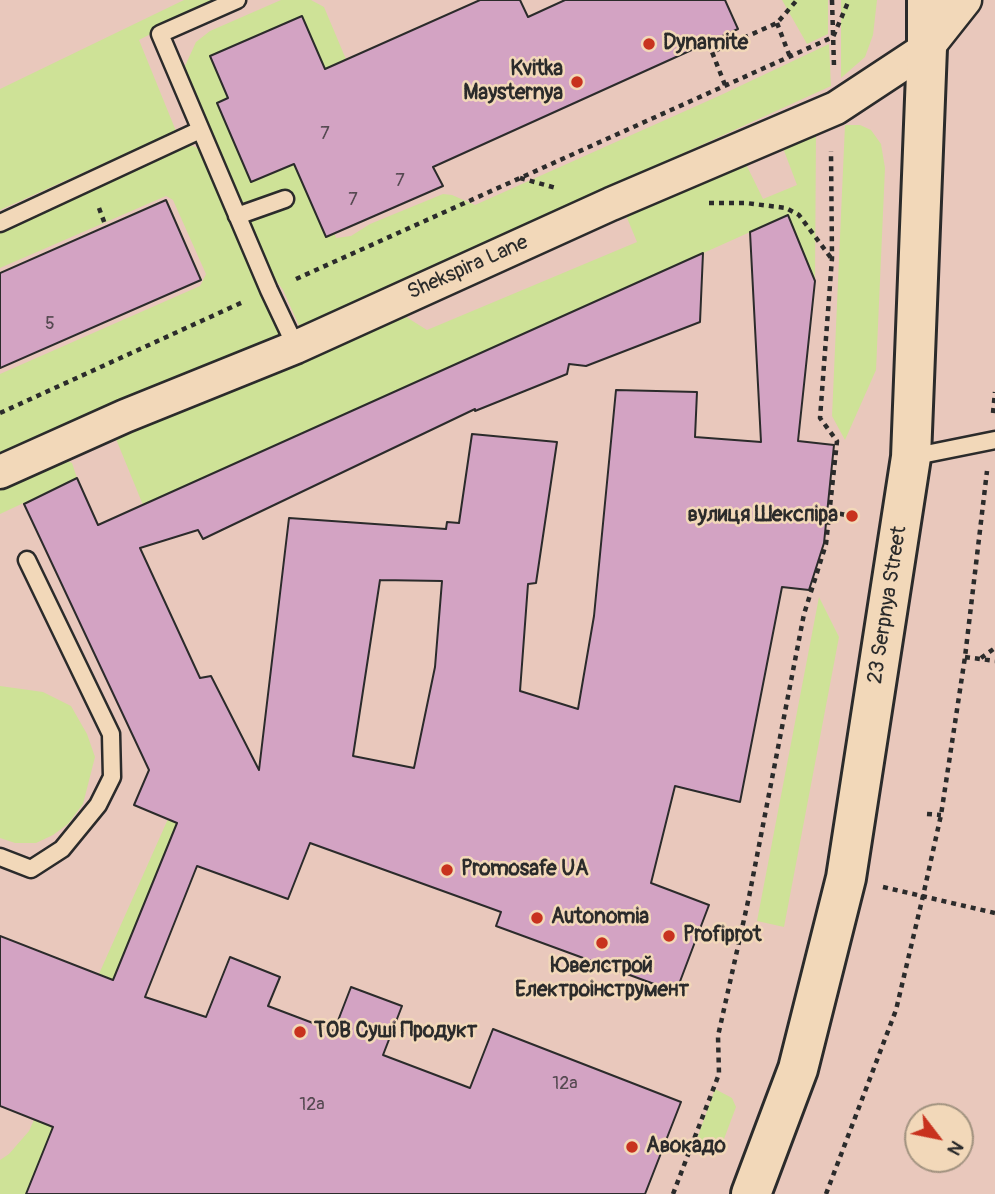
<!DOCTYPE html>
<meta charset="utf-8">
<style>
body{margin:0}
#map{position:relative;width:995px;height:1194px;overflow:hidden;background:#e9c8bc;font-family:Pangolin,sans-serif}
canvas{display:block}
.north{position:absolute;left:904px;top:1103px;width:70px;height:70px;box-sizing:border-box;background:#f2d8b9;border:2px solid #a29380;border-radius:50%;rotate:122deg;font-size:19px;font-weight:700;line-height:28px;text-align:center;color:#2b2b2b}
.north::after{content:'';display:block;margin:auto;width:24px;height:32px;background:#c8321e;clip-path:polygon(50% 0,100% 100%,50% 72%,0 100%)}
</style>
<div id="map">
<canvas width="995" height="1194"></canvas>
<div class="north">N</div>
</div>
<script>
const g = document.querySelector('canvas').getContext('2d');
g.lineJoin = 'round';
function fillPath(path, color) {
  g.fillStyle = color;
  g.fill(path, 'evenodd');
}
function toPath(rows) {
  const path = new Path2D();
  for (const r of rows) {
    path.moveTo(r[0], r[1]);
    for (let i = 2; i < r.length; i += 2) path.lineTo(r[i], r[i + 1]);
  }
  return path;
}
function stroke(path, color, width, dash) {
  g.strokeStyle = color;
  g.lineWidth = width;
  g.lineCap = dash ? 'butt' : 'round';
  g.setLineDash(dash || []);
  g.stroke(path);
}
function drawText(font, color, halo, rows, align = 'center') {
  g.font = font + ' Pangolin,sans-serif';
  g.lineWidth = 5;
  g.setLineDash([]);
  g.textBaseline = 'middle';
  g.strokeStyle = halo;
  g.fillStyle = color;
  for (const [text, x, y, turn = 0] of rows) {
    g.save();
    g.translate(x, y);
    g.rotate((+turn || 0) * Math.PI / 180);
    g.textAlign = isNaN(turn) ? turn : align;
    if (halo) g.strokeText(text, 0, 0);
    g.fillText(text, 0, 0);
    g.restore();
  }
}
const green = toPath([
 [184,0,216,0,139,40,176,131,0,210,0,89],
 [281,0,311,0,324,7,361,95,256,36,251,37,229,63,307,168,325,202,336,238,351,236,370,224,443,194,452,195,475,205,721,95,829,44,831,86,300,328,283,290,269,271,186,79,185,66,196,42,210,31],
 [782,0,828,0,828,34,807,44],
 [841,0,877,0,873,35,865,57,841,78],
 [845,125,860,125,871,130,881,144,885,168,876,370,845,440,832,416],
 [816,131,815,281,788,215,143,505,116,439,343,337,395,310,427,330,637,242,625,213,744,160,763,199,797,185,783,148],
 [178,145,191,145,199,149,263,298,283,335,0,456,0,374,200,286,206,274,173,200,166,196,0,268,0,230],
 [60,457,72,463,77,478,0,514,0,484],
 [819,597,839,637,784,927,757,921],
 [0,686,43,692,71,706,87,734,95,757,83,804,68,824,53,835,36,843,15,843,0,838],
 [168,819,177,823,26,1194,0,1194,0,1160,9,1154,29,1131],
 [715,1089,732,1098,736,1107,718,1155,694,1147]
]);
const building = toPath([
 [480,0,520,0,528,17,565,0,725,0,738,29,433,167,443,186,326,237,294,164,251,182,217,103,228,98,210,56,302,16,325,69,480,0],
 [166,200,201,280,0,368,0,273,166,200],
 [788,215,815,281,798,441,834,445,824,543,809,590,782,587,740,802,675,786,651,883,709,905,676,992,496,926,501,912,310,843,288,899,197,866,145,997,206,1017,230,957,280,977,268,1006,334,1031,351,987,402,1006,383,1055,470,1088,493,1029,681,1102,645,1194,26,1194,53,1127,0,1106,0,936,113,980,177,823,134,805,149,770,24,504,77,478,98,525,703,253,700,322,586,366,569,364,567,374,475,411,475,409,203,539,198,530,140,548,200,678,211,676,259,770,289,518,446,529,447,522,459,523,472,434,557,442,536,583,528,584,520,691,578,709,594,616,616,390,697,392,695,437,761,442,750,232,788,215],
 [380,580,442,581,435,667,414,768,353,756,380,580]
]);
const path = toPath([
 [832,0,834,66],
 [777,23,790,57],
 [725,85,712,52,777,23,797,0],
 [520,178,556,188],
 [709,203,746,203,786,208,799,215,831,258],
 [99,208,106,227],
 [296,279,833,37,849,0],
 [0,413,243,302],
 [993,413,995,392],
 [830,512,852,516],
 [965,657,995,661],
 [981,658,995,648],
 [927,814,941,815],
 [883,887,995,913],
 [673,1194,719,1074,718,1036,749,897,804,614,826,544,837,441,820,418,832,258,831,151],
 [826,1194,896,1010,923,896,941,815,965,657,987,471]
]);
const lane = toPath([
 [237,0,160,34,269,290,296,347],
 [237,216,285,199],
 [0,223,200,130],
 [911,457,995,440],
 [0,857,31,869,62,849,98,805,112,777,111,734,27,560]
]);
const street = toPath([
 [0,472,125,416,296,347,611,204,836,108,927,48,965,0]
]);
const secondary = toPath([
 [751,1194,798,1069,846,878,911,457,927,48,927,0]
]);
const markers = [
 [649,44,7,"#c8321e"],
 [577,82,7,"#c8321e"],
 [852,516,7,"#c8321e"],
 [447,870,7,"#c8321e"],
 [537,918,7,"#c8321e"],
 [669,936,7,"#c8321e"],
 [602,943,7,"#c8321e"],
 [300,1032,7,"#c8321e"],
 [632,1147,7,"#c8321e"]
];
const numberNames = [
 ["7",325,134],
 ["7",400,181],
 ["7",353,200],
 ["5",50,324],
 ["12а",565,1084],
 ["12а",312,1105]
];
const poiNames = [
 ["Dynamite",663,44],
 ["Kvitka",563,70,"right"],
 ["Maysternya",563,94,"right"],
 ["вулиця Шекспіра",838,516,"right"],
 ["Promosafe UA",461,870],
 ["Autonomia",551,918],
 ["Profiprot",683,936],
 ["Ювелстрой",602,967,"center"],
 ["Електроінструмент",602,991,"center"],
 ["ТОВ Суші Продукт",314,1032],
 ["Авокадо",646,1147]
];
const streetNames = [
 ["Shekspira Lane",468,268,-24],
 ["23 Serpnya Street",888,605,-81]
];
fillPath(green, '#cee297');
fillPath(building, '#d3a3c3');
stroke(building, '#2b2b2b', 2);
stroke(lane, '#2b2b2b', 21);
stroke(street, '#2b2b2b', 37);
stroke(secondary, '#2b2b2b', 44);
stroke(path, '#2b2b2b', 4.5, [5, 5]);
stroke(lane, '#f2d8b9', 16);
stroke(street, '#f2d8b9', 32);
stroke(secondary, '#f2d8b9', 38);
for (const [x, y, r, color] of markers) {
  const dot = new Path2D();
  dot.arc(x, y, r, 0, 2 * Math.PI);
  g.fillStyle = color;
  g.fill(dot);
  stroke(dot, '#f2d8b9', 2.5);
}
drawText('18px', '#554951', null, numberNames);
drawText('bold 21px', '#2b2b2b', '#f2d8b9', poiNames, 'left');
drawText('21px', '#2b2b2b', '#f2d8b9', streetNames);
</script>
